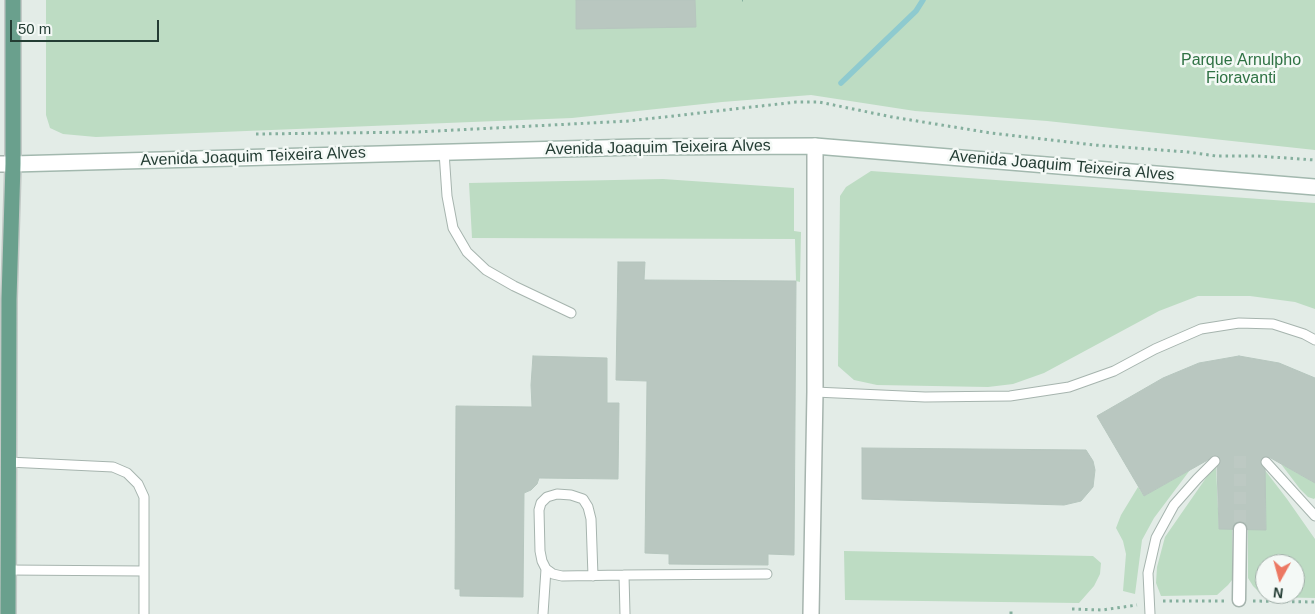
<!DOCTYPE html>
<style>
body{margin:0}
#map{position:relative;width:1315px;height:614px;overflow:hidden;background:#e3ece7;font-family:Arial,sans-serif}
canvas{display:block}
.north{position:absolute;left:1255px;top:554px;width:50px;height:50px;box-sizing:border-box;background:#f4f9f6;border:1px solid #a1aea8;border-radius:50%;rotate:187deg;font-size:14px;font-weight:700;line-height:20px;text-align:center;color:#243d34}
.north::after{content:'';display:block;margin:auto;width:18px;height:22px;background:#ec7862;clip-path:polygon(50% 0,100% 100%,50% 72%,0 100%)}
.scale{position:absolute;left:10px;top:20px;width:149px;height:22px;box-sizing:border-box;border:2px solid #243d34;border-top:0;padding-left:6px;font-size:15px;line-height:18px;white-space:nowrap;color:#243d34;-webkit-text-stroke:4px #f4f9f6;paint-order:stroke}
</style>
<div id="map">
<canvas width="1315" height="614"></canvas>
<div class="north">N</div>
<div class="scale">50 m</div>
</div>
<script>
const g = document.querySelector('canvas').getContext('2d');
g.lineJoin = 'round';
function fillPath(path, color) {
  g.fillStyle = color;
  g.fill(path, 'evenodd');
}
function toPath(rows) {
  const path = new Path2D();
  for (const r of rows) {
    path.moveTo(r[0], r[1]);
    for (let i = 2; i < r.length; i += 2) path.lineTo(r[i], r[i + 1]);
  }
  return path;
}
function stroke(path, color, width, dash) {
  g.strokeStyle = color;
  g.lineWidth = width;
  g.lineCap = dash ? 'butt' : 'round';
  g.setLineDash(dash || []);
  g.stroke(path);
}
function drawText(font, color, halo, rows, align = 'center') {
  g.font = font + ' Arial,sans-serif';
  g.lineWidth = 5;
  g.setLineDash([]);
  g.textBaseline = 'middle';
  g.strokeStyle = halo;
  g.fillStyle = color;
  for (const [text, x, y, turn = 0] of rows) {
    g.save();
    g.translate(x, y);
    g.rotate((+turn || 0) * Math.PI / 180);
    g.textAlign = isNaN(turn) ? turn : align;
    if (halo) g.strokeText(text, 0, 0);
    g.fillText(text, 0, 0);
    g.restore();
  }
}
const green = toPath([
 [46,0,1315,0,1315,150,1047,121,915,111,811,95,722,102,572,118,96,137,63,134,50,128,46,115],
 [871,171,1315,203,1315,309,1295,302,1250,296,1198,296,1159,311,1044,373,1013,384,988,387,877,385,854,380,838,366,840,196,846,187],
 [663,179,794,188,794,231,801,232,800,282,796,281,795,239,472,238,469,183],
 [1281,464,1315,483,1315,498,1314,499,1308,497,1300,489],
 [1216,467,1219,529,1232,529,1232,580,1228,585,1217,595,1161,596,1156,583,1157,567,1165,537,1208,475],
 [1264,469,1287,499,1315,539,1315,598,1265,597,1261,594,1253,586,1248,578,1248,529,1266,529],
 [1265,564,1295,564,1295,594,1265,594],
 [1190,470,1154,518,1142,540,1135,594,1123,591,1126,554,1123,541,1116,528,1121,515,1138,487,1144,496],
 [844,551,1093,556,1101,563,1100,574,1094,586,1079,603,845,600]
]);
const stream = toPath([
 [841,83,916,11,923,0]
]);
const building = toPath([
 [576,0,695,0,696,27,576,29,576,0],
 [618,262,645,262,644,280,796,281,794,555,768,554,768,565,669,564,669,554,645,553,647,381,616,380,618,262],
 [533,356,607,358,607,403,619,403,618,479,539,478,537,484,531,490,524,493,523,597,460,596,460,589,455,589,456,406,532,407,531,385,533,356],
 [1239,356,1279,363,1315,378,1315,483,1269,457,1265,466,1266,530,1219,529,1217,466,1213,457,1144,496,1097,416,1163,378,1199,363,1239,356],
 [862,448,1086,450,1093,461,1095,470,1093,487,1081,501,1064,505,862,499,862,448]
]);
const pedestrianTunnel = toPath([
 [1240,456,1240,529]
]);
const path = toPath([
 [742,0,743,0],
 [256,134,417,132,629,121,796,102,819,102,892,117,991,133,1094,145,1188,152,1216,156,1257,156,1315,160],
 [1163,601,1224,601],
 [1253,601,1315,602],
 [1072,609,1102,610,1137,605],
 [1011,614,1011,608]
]);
const service = toPath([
 [444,152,447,196,453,228,467,252,486,270,514,286,571,313],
 [815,392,925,397,1010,396,1069,387,1114,371,1155,349,1201,329,1239,323,1273,324,1304,334,1315,340],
 [8,462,113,467,127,473,138,484,144,497,144,614],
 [1266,462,1315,516],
 [8,570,144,571],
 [593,576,591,519,588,507,583,499,571,495,557,494,547,497,541,503,539,510,540,551,542,561,546,569,553,574,562,576,624,575],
 [543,614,546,569],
 [625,614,624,575,767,574],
 [1150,614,1148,573,1156,538,1174,505,1197,479,1215,461]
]);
const pedestrian = toPath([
 [1239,600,1240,529]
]);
const minor = toPath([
 [811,614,815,392,815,146]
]);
const tertiary = toPath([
 [0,164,13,164]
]);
const secondary = toPath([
 [13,164,637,147,815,146,1315,187]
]);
const primary = toPath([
 [8,614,9,299,13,164,13,0]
]);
const parkNames = [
 ["Parque Arnulpho",1241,61],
 ["Fioravanti",1241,79]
];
const streetNames = [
 ["Avenida Joaquim Teixeira Alves",658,148,-1],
 ["Avenida Joaquim Teixeira Alves",253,157,-2],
 ["Avenida Joaquim Teixeira Alves",1062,166,5]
];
fillPath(green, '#bddcc3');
stroke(stream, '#8ecacf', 5.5);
fillPath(building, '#b9c7c0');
stroke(building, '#b6c6be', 1);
stroke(pedestrianTunnel, '#bdc9c3', 12, [12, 6]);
stroke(service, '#a6b4ae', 11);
stroke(pedestrian, '#a6b4ae', 15);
stroke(minor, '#a6b4ae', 18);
stroke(tertiary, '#a6b4ae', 18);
stroke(secondary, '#a2b8ae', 18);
stroke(primary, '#c2c9c6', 18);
stroke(path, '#85af9e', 3, [2.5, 4]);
stroke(service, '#fff', 9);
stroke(pedestrian, '#fff', 12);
stroke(minor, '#fff', 15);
stroke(tertiary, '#fff', 15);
stroke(secondary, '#fff', 15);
stroke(primary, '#6aa08d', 15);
drawText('16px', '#2f7244', '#f4f9f6', parkNames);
drawText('16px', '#243d34', '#f4f9f6', streetNames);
</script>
